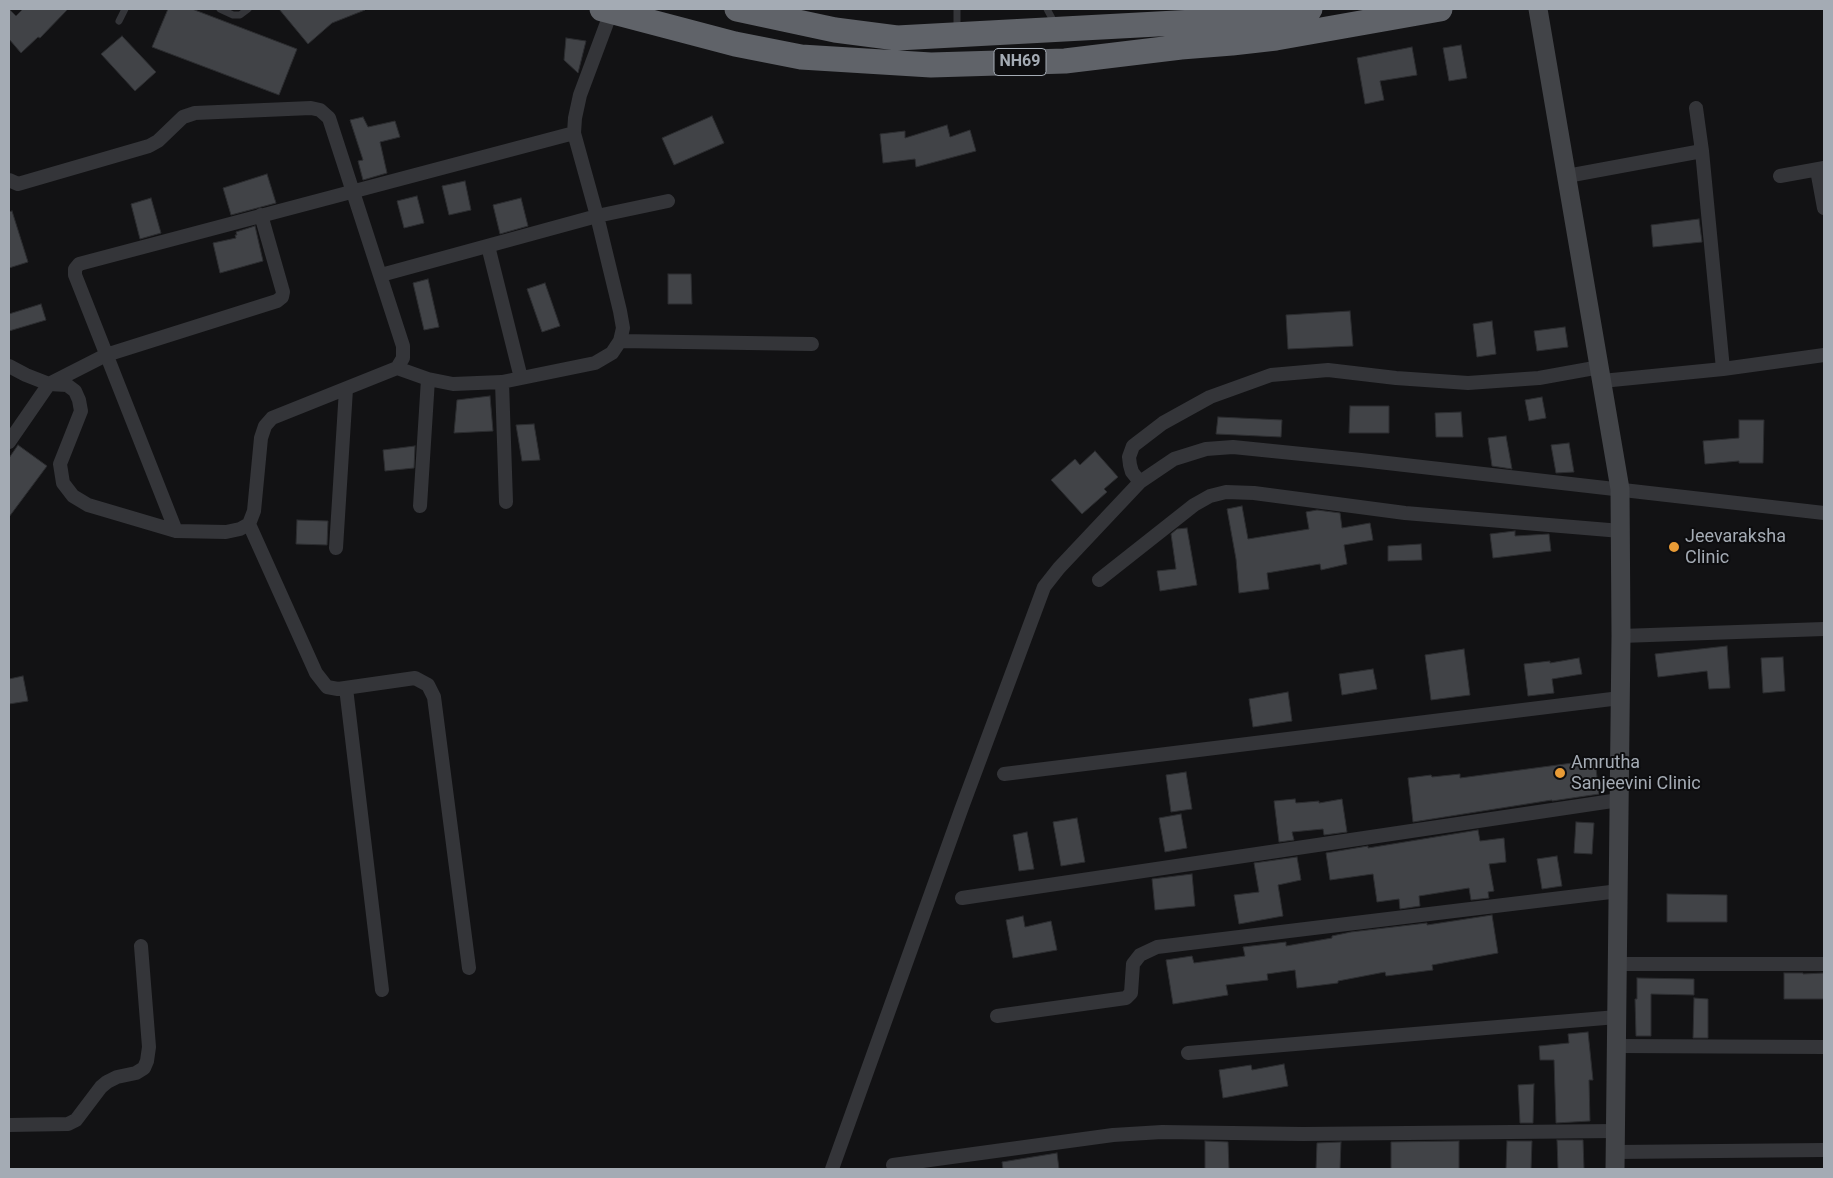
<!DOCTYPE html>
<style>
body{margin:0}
#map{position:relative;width:1833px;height:1178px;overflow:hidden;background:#121214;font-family:Roboto,sans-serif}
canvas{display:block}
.frame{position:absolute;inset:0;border:10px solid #a4abb4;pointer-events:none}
</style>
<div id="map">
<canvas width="1833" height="1178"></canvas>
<div class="frame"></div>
</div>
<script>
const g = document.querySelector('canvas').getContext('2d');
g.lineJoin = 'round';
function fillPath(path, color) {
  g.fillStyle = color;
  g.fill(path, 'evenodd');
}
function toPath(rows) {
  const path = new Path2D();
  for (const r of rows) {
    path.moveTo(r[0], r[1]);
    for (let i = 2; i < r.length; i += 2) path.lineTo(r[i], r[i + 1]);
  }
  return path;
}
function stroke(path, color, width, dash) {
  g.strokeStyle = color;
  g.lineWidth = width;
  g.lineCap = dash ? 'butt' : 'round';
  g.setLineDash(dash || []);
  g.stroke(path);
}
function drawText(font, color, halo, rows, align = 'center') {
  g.font = font + ' Roboto,sans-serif';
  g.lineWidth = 4;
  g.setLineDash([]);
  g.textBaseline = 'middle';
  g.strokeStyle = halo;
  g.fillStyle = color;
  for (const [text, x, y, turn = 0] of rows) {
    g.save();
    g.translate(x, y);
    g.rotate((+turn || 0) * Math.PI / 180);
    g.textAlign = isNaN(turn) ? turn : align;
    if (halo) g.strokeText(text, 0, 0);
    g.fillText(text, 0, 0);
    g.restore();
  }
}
const building = toPath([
 [9,9,16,16,23,9,68,9,40,38,38,37,21,53,9,39,9,9],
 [168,9,192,9,297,49,279,95,152,47,168,9],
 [279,9,365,9,365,10,332,23,308,44,279,9],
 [122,36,156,72,135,91,101,54,122,36],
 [566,38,586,41,578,73,564,60,566,38],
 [1461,45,1467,78,1449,81,1443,48,1461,45],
 [1412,47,1417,75,1380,81,1384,100,1365,104,1357,58,1412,47],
 [712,116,724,143,674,165,662,138,712,116],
 [363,117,368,127,395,121,400,137,380,142,387,173,363,180,358,161,363,160,350,120,363,117],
 [947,125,950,137,970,130,976,151,916,167,915,159,883,163,880,134,905,131,905,138,947,125],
 [267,174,276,203,231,215,223,188,267,174],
 [465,181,471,210,449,215,442,186,465,181],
 [417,196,424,223,404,228,397,201,417,196],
 [151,198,161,233,140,239,131,204,151,198],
 [521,198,528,226,500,234,493,205,521,198],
 [12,211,28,262,9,268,9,212,12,211],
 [1699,219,1702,242,1653,247,1651,225,1699,219],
 [255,226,263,261,220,273,213,243,236,238,235,235,237,235,236,232,255,226],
 [668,274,691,274,692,304,668,304,668,274],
 [428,279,439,327,424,330,413,283,428,279],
 [545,283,560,326,542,332,527,289,545,283],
 [41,304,46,320,9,331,9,314,41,304],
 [1350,311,1353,346,1288,349,1286,315,1350,311],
 [1492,321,1496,354,1477,357,1473,324,1492,321],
 [1565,327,1568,347,1537,351,1534,331,1565,327],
 [490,396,493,431,454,433,457,400,490,396],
 [1542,397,1546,418,1529,421,1525,400,1542,397],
 [1350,406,1389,406,1389,433,1349,433,1350,406],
 [1461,412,1463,437,1436,437,1435,413,1461,412],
 [1218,417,1282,420,1281,437,1216,434,1218,417],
 [1739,420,1764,420,1763,463,1739,463,1739,461,1705,464,1703,441,1739,438,1739,420],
 [534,424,540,460,522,461,516,425,534,424],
 [1506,436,1512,469,1492,466,1488,438,1506,436],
 [1569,443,1574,472,1556,473,1551,445,1569,443],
 [18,445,47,466,9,517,9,458,18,445],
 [415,446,414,468,385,471,383,450,415,446],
 [1095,451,1118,477,1104,489,1107,492,1082,514,1051,480,1075,459,1080,465,1095,451],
 [1242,506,1248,539,1309,529,1306,512,1317,510,1340,513,1342,528,1370,523,1373,540,1344,545,1347,564,1321,570,1320,564,1267,573,1269,589,1239,593,1236,559,1227,509,1242,506],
 [297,520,328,521,327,545,296,544,297,520],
 [1187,528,1197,585,1160,591,1157,571,1176,569,1171,534,1177,529,1187,528],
 [1515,531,1515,536,1549,534,1551,551,1493,558,1490,534,1515,531],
 [1421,544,1422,560,1388,561,1388,546,1421,544],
 [1727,646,1730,688,1709,689,1707,671,1658,677,1655,654,1727,646],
 [1464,649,1470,695,1431,700,1425,655,1464,649],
 [1783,657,1785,691,1763,693,1761,658,1783,657],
 [1579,658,1582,674,1552,679,1554,693,1528,696,1524,664,1550,661,1550,663,1579,658],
 [1373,669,1377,689,1342,695,1339,674,1373,669],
 [23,676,28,701,9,704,9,679,23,676],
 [1288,692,1292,721,1253,727,1249,699,1288,692],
 [1595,760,1599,794,1552,801,1552,800,1413,822,1408,778,1431,775,1432,777,1460,774,1460,778,1595,760],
 [1186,772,1192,809,1171,812,1166,775,1186,772],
 [1295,799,1296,803,1319,801,1319,803,1342,799,1347,832,1324,835,1323,829,1292,832,1294,840,1279,842,1274,801,1295,799],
 [1181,814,1187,848,1165,852,1159,818,1181,814],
 [1077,818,1085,862,1061,866,1053,822,1077,818],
 [1576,822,1594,823,1592,854,1574,853,1576,822],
 [1478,830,1480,841,1504,838,1506,862,1489,864,1494,891,1488,892,1489,898,1471,900,1469,888,1419,896,1420,906,1400,909,1399,899,1377,902,1373,874,1330,880,1326,853,1368,846,1368,848,1478,830],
 [1027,832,1034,869,1019,871,1013,835,1027,832],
 [1557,856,1562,886,1542,889,1537,859,1557,856],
 [1297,857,1301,880,1278,885,1283,916,1239,924,1234,895,1259,892,1254,863,1297,857],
 [1192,874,1195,906,1155,910,1152,879,1192,874],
 [1667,894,1727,895,1727,922,1667,922,1667,894],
 [1492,915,1498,953,1432,965,1433,970,1386,976,1385,972,1338,981,1338,983,1297,988,1295,970,1267,974,1268,980,1226,985,1228,995,1173,1004,1166,960,1192,956,1194,963,1245,956,1243,947,1286,942,1286,946,1332,938,1332,936,1351,932,1427,923,1427,925,1492,915],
 [1023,916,1025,927,1051,921,1057,950,1013,958,1006,920,1023,916],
 [1784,973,1803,973,1803,974,1824,973,1824,999,1784,999,1784,973],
 [1637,978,1694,979,1694,995,1651,994,1651,1036,1636,1036,1635,999,1637,999,1637,978],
 [1694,998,1708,999,1708,1038,1693,1038,1694,998],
 [1588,1032,1593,1080,1589,1080,1590,1121,1556,1123,1554,1060,1540,1060,1539,1046,1569,1043,1568,1034,1588,1032],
 [1284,1064,1288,1086,1223,1098,1219,1070,1251,1065,1252,1070,1284,1064],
 [1534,1084,1533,1123,1520,1123,1518,1085,1534,1084],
 [1557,1140,1583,1140,1584,1169,1558,1169,1557,1140],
 [1205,1141,1228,1142,1229,1169,1205,1169,1205,1141],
 [1459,1141,1459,1169,1391,1169,1391,1142,1459,1141],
 [1507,1141,1532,1141,1531,1169,1506,1169,1507,1141],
 [1341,1142,1340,1169,1316,1169,1317,1143,1341,1142],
 [1057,1153,1059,1169,1003,1169,1002,1162,1057,1153]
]);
const lane = toPath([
 [220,9,233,15,240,15,248,9],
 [1047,9,1055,24],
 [119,21,125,9],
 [957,29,957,9]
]);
const street = toPath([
 [1696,108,1702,151,1723,369],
 [1817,170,1824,208],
 [1567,176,1702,151],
 [1780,176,1824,168],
 [9,180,18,184,149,146,158,141,183,117,195,113,311,108,320,110,329,118,403,346,403,358,397,368,272,418,265,426,261,438,254,511,249,524,240,529,226,532,176,531,88,505,73,496,63,483,60,464,81,411,79,400,75,391,67,385,49,384,26,375,9,366],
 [488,246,521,378],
 [381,275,597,216,668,201],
 [620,341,812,344],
 [397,368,428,379,453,384,502,382,595,363,612,353,620,341,623,328,620,311,597,216,574,133,575,118,580,95,611,12],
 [1602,381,1723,369,1824,355],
 [502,382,506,502],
 [9,442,49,384,106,355,277,301,282,297,283,292,261,215],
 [1140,482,1132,472,1130,465,1129,457,1133,446,1163,423,1210,397,1271,375,1328,370,1396,378,1468,383,1539,378,1600,367],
 [420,506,428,379],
 [249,524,316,673,327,687,338,689,415,678,428,685,434,697,469,968],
 [176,531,75,275,75,269,79,264,574,133],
 [336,548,346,389],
 [1099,580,1194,505,1210,496,1226,492,1254,493,1405,513,1621,531],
 [1621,636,1824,629],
 [346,688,382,990],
 [1004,774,1620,698],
 [962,898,1619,800],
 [1618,964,1824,964],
 [997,1016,1126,998,1131,993,1133,964,1140,955,1157,947,1619,891],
 [1617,1046,1824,1047],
 [1188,1053,1617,1017],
 [9,1125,68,1124,76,1120,101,1087,107,1082,117,1077,136,1073,144,1068,147,1061,149,1047,141,946],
 [1616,1152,1824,1150],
 [893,1165,1113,1135,1162,1132,1303,1134,1616,1131],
 [832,1169,961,810,1044,587,1059,568,1140,482,1174,459,1206,449,1233,447,1361,460,1824,513]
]);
const secondary = toPath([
 [1538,9,1620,489,1621,636,1615,1169]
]);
const highway = toPath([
 [602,9,735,44,801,57,931,65,1065,61,1181,47,1232,43,1276,38,1440,9],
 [737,9,835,30,897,38,1213,21,1310,9]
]);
const markers = [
 [1674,547,6,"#e89b36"],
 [1560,773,6,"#e89b36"]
];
const shields = [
 [1020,62,52]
];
const shieldNames = [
 ["NH69",1020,62]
];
const poiNames = [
 ["Jeevaraksha",1685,537],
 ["Clinic",1685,558],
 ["Amrutha",1571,763],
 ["Sanjeevini Clinic",1571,784]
];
fillPath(building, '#414347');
stroke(building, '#2c2d30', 1);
stroke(lane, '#343539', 7);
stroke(street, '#343539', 14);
stroke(secondary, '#424448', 19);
stroke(highway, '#606369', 25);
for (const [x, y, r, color] of markers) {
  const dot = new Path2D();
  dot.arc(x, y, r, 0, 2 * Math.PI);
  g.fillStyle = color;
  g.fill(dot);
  stroke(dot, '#0d0d0f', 2);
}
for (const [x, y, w] of shields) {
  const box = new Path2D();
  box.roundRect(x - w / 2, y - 13.5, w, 27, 4);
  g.fillStyle = '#0d0d0f';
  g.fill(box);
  stroke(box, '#a4abb4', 1);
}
drawText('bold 16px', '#a4abb4', null, shieldNames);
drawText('18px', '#a4abb4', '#0d0d0f', poiNames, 'left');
</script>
